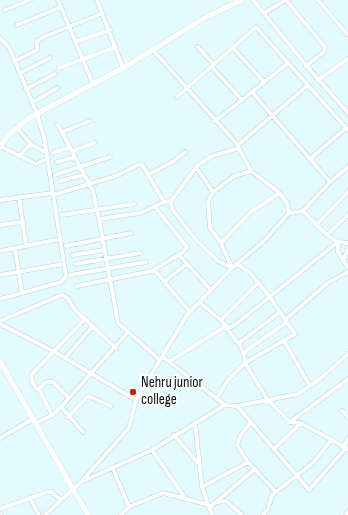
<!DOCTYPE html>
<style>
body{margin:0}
canvas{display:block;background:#e3fbff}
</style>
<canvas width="348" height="515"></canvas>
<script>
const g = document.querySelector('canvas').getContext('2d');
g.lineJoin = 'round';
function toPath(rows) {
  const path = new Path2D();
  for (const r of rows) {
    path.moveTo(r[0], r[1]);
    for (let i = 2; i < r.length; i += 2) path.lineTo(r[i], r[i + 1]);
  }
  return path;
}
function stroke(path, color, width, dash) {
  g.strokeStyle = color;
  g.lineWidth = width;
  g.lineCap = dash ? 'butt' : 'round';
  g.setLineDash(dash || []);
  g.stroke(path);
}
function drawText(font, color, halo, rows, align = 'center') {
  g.font = font + ' "Sofia Sans Condensed",sans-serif';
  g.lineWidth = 4;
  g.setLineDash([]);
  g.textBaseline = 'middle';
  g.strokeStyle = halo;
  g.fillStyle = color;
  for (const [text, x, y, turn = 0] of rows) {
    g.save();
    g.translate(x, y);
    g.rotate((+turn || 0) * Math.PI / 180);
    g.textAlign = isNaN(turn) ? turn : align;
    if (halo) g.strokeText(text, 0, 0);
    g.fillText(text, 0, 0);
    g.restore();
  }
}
const street = toPath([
 [58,0,93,84],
 [97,0,123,68],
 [253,0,311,71,348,113],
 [286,0,325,47,324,52,306,66],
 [318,0,347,34],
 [5,10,30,0],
 [264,13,286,0],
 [17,25,61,7],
 [0,38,9,47,37,114,44,137,66,276,61,282,0,299],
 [75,42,110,30],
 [198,47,214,65],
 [233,48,264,82],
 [153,50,238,145,308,85],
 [15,61,37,50,37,41,48,35,103,13],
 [288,63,252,92,330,182],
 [212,67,242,100,252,92],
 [59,68,116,47],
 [20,73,50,58],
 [318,80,348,59],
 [26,89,55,74],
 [177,97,256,27,348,130],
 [32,103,57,88],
 [215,121,242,100],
 [58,125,93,191,99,219,140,213,164,202,171,201,198,165,212,156,239,148],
 [16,127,31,144,47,153],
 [62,132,90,121],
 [0,146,36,164,48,158],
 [238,147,251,171,280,193,287,203,289,213],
 [72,151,94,143],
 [53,153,70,147],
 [20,155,31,144],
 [310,159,346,128],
 [57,162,75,157],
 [55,175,110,157],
 [148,175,174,161,185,152],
 [60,181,84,175],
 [213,192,234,176,251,171],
 [53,195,116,176,140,164,143,166,164,202],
 [19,197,26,246],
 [0,200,53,193],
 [171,201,172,209,196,240,218,261,232,268,221,243,210,228,208,201,213,192,196,167],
 [303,211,330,182,348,167],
 [62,215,134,204],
 [99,219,118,323,160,360],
 [0,225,23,222],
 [316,225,348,192],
 [327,235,348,215],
 [338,242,338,252,348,268],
 [221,243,252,211,280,193],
 [66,246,131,233],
 [15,249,22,293],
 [0,251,60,239],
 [73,255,104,250],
 [179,255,211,290],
 [343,260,348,249],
 [76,264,140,253],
 [152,271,183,252,187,247,155,207],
 [0,275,64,264],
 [70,275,146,262],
 [165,281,187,264],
 [77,286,152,271,156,272,190,312],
 [199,302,221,320,236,341,239,343,244,354,245,363,267,399,290,422,301,423,348,449],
 [286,319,329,282,348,272],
 [221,320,258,283],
 [0,321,62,295,67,298,76,311,116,348],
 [0,324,55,352,136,400],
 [284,341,310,386],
 [239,343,280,312],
 [244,354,248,349,287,322],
 [163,357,225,405],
 [65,358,93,326],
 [170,361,226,326,231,327,236,324,338,242],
 [39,389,46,382,53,382,69,398],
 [217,398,228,380,245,363,295,334,269,296,250,273,237,264],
 [237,406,309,490,346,448],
 [61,407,83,432],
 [342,411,348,417],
 [52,415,39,389,37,389,32,382,31,375,85,319],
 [68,417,88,396,111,406],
 [251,422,240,436,237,445,248,462,275,491],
 [290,422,348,379],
 [36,423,51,416,61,407,128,332],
 [195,423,202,487,212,515],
 [174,435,197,462],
 [0,438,33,419],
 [343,447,348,439],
 [275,448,301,423],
 [152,450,185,498],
 [113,469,129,507],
 [81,482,152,450,225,405,237,406,298,394,320,379,348,354],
 [202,487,248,462],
 [30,498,39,515],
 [216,502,255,469],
 [209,508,216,502,226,501,242,515],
 [0,509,47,492,51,492,60,499],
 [0,514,1,515],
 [45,515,81,482,129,428,136,400,187,315,232,268,265,240,289,213,303,211,327,235,338,242,348,243],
 [121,515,129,507,163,493,206,504],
 [263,515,268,509,272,495,314,462,331,440],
 [346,515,348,512]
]);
const secondary = toPath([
 [0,147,8,135,29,118,123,68,208,16,242,0],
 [0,361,88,515]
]);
const markers = [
 [133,392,4,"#b7281e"]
];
const poiNames = [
 ["Nehru junior",141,383],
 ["college",141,400]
];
stroke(street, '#b5d2d6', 5);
stroke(secondary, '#b5d2d6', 6);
stroke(street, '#fff', 4);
stroke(secondary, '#fff', 5.5);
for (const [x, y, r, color] of markers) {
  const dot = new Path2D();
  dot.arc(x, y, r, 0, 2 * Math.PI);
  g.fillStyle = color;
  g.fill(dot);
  stroke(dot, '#fff', 1.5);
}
drawText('15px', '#040d0f', '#fff', poiNames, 'left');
</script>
